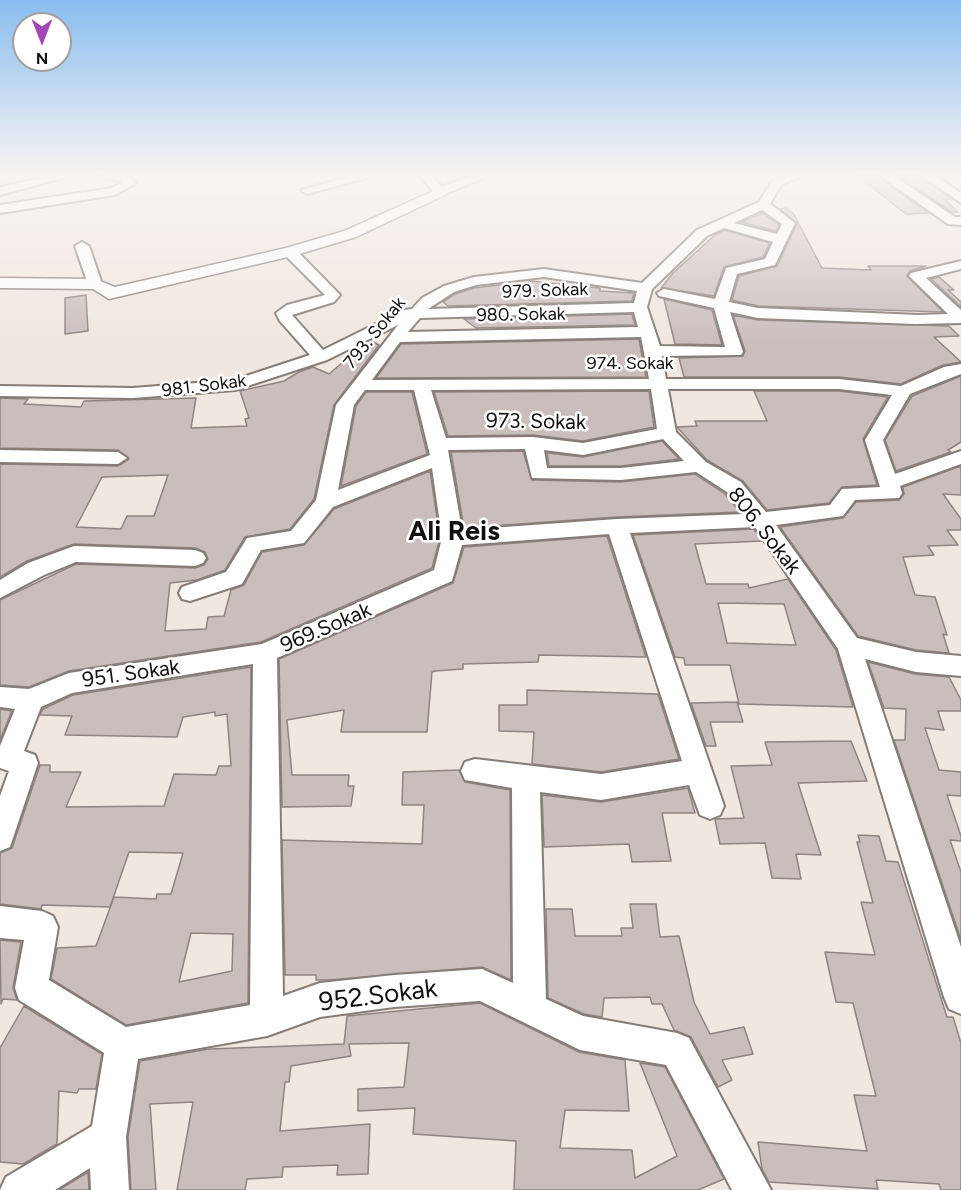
<!DOCTYPE html>
<style>
body{margin:0}
#map{position:relative;width:961px;height:1190px;overflow:hidden;background:#f0e7e0;font-family:Figtree,sans-serif}
canvas{display:block}
.north{position:absolute;left:12px;top:12px;width:60px;height:60px;box-sizing:border-box;background:#fff;border:2px solid #a19f9e;border-radius:50%;rotate:180deg;font-size:16px;font-weight:700;line-height:24px;text-align:center;color:#130f0d}
.north::after{content:'';display:block;margin:auto;width:21px;height:27px;background:#a248b4;clip-path:polygon(50% 0,100% 100%,50% 72%,0 100%)}
</style>
<div id="map">
<canvas width="961" height="1190"></canvas>
<div class="north">N</div>
</div>
<script>
const g = document.querySelector('canvas').getContext('2d');
g.lineJoin = 'round';
function fillPath(path, color) {
  g.fillStyle = color;
  g.fill(path, 'evenodd');
}
function toPath(rows) {
  const path = new Path2D();
  for (const r of rows) {
    path.moveTo(r[0], r[1]);
    for (let i = 2; i < r.length; i += 2) path.lineTo(r[i], r[i + 1]);
  }
  return path;
}
function stroke(path, color, width, dash) {
  g.strokeStyle = color;
  g.lineWidth = width;
  g.lineCap = dash ? 'butt' : 'round';
  g.setLineDash(dash || []);
  g.stroke(path);
}
function drawText(font, color, halo, rows, align = 'center') {
  g.font = font + ' Figtree,sans-serif';
  g.lineWidth = 5;
  g.setLineDash([]);
  g.textBaseline = 'middle';
  g.strokeStyle = halo;
  g.fillStyle = color;
  for (const [text, x, y, turn = 0] of rows) {
    g.save();
    g.translate(x, y);
    g.rotate((+turn || 0) * Math.PI / 180);
    g.textAlign = isNaN(turn) ? turn : align;
    if (halo) g.strokeText(text, 0, 0);
    g.fillText(text, 0, 0);
    g.restore();
  }
}
const building = toPath([
 [858,176,878,176,928,213,906,214,858,176],
 [898,176,920,176,952,199,944,199,958,212,952,212,898,176],
 [786,208,793,213,822,268,871,270,868,266,926,266,910,271,907,276,943,312,758,306,732,300,739,276,777,266,797,224,780,209,786,208],
 [763,213,779,225,776,231,741,222,763,213],
 [724,230,770,243,763,257,724,267,714,296,661,288,673,273,715,235,724,230],
 [939,277,954,290,948,290,961,302,961,307,931,279,939,277],
 [532,281,600,288,600,291,634,293,632,301,448,306,443,302,455,294,474,288,532,281],
 [86,295,88,331,65,334,65,298,86,295],
 [664,299,712,310,722,345,675,344,664,299],
 [632,314,635,325,476,328,464,319,632,314],
 [733,315,758,320,949,326,959,336,934,337,961,362,943,365,901,384,839,377,684,377,679,358,743,356,745,351,733,315],
 [639,339,646,377,376,378,401,344,639,339],
 [373,342,379,345,334,405,314,499,290,529,245,537,225,570,197,580,170,583,165,631,206,629,208,617,224,616,231,590,244,585,262,552,304,545,334,509,430,471,440,538,432,568,261,642,69,671,29,687,0,685,0,600,76,564,195,568,204,565,208,559,205,552,195,548,74,544,27,561,0,577,0,464,118,466,129,459,118,450,0,448,0,398,28,399,24,404,81,407,84,401,196,398,191,428,247,426,245,419,249,418,240,391,284,381,299,372,313,367,329,374,350,356,373,342],
 [168,475,154,516,127,516,121,529,76,527,102,477,168,475],
 [961,376,961,442,948,450,951,452,896,471,885,440,912,396,961,376],
 [649,391,654,427,583,441,533,435,448,436,434,392,649,391],
 [754,391,839,391,888,397,863,439,877,485,842,487,829,503,767,510,743,481,707,460,677,427,697,426,695,421,767,421,754,391],
 [366,392,412,392,427,454,341,486,356,406,366,392],
 [662,441,679,459,621,466,549,466,547,453,583,457,662,441],
 [523,451,532,480,621,482,695,474,725,494,740,512,617,517,464,528,451,452,523,451],
 [961,466,961,495,943,494,961,519,961,530,947,530,958,545,928,546,934,555,903,557,915,595,935,597,947,635,943,634,949,653,916,650,858,636,780,527,843,518,856,502,899,500,904,494,903,487,961,466],
 [754,529,762,541,695,544,706,584,748,584,749,588,788,579,836,650,853,707,739,704,730,665,685,665,684,658,675,657,633,535,754,529],
 [718,603,784,604,796,645,727,643,718,603],
 [607,536,646,657,539,655,538,662,463,664,463,669,435,671,432,672,427,732,341,732,344,710,287,720,292,775,349,775,348,786,354,786,351,806,282,807,279,659,453,583,464,547,607,536],
 [868,662,915,674,949,677,961,700,961,711,938,711,944,730,925,728,939,770,961,772,961,796,947,795,961,836,961,841,950,840,961,872,961,940,894,740,905,740,906,709,884,708,868,662],
 [251,667,248,1003,126,1025,51,979,57,948,96,946,114,897,156,899,157,894,171,894,183,853,129,852,110,907,42,905,41,909,0,904,0,853,12,848,40,765,50,765,50,772,81,772,66,807,164,806,174,774,216,775,219,766,231,766,227,714,215,716,215,712,183,717,177,737,65,735,72,716,40,715,43,709,73,695,251,667],
 [191,933,233,934,232,971,179,982,191,933],
 [527,690,658,694,679,759,601,772,532,764,534,732,499,731,499,705,527,705,527,690],
 [737,702,743,722,710,722,716,746,706,746,691,703,737,702],
 [0,709,12,711,0,740,0,709],
 [851,741,867,781,798,783,821,855,796,854,801,879,772,878,765,843,720,844,715,819,744,818,731,766,772,765,765,742,851,741],
 [459,770,465,782,510,790,511,980,482,967,330,980,316,980,316,975,285,975,282,840,422,844,424,805,402,805,403,772,459,770],
 [688,788,695,813,662,813,671,861,632,862,629,844,544,847,542,795,601,802,688,788],
 [858,835,879,836,886,861,898,862,947,1017,953,1017,961,1043,961,1190,941,1190,939,1184,876,1180,878,1189,769,1182,762,1169,758,1142,867,1151,854,1095,876,1096,853,1003,836,1002,825,952,875,955,861,902,873,903,857,842,860,842,858,835],
 [630,904,656,904,660,937,679,936,694,1002,710,1034,744,1027,753,1054,722,1060,732,1080,718,1087,691,1037,674,1030,662,1004,652,1004,650,997,604,998,602,1017,584,1014,548,998,546,909,572,909,575,936,622,936,621,928,633,928,630,904],
 [0,940,21,942,13,988,17,1000,3,999,1,1004,0,940],
 [480,1003,579,1052,625,1060,629,1111,565,1110,560,1148,632,1150,635,1178,677,1156,640,1063,665,1067,724,1179,698,1190,514,1190,516,1141,413,1134,415,1108,358,1111,358,1089,404,1087,409,1043,349,1044,351,1056,291,1066,289,1082,285,1082,280,1131,370,1124,368,1174,337,1175,338,1165,283,1167,282,1177,247,1179,245,1190,177,1190,193,1102,150,1104,156,1190,131,1190,128,1137,140,1061,209,1049,344,1044,347,1016,480,1003],
 [24,1006,102,1054,96,1089,79,1089,77,1093,59,1091,57,1144,23,1164,0,1162,0,1048,24,1006],
 [88,1172,89,1190,59,1190,88,1172]
]);
const minor = toPath([
 [49,176,70,176,0,195,0,187,49,176],
 [99,176,128,176,136,183,115,195,0,213,0,205,112,188,123,182,99,176],
 [352,176,373,176,307,194,301,190,352,176],
 [420,176,432,176,442,187,472,176,489,176,440,196,436,195,420,176],
 [784,176,801,176,781,185,770,204,795,223,775,265,737,274,729,302,758,308,918,315,948,314,909,276,911,273,961,261,961,269,926,278,961,310,961,323,915,324,758,318,730,312,743,352,741,355,662,356,666,379,839,379,901,386,944,367,961,364,961,374,910,394,883,440,895,474,961,451,961,464,900,486,902,493,899,498,855,500,843,516,776,525,857,638,916,652,961,656,961,676,916,672,865,659,961,947,961,1014,949,1009,944,997,838,649,755,527,630,533,724,806,720,815,710,819,700,815,689,785,601,800,540,792,546,999,583,1016,677,1033,689,1038,771,1190,732,1190,666,1065,580,1050,480,1001,394,1007,320,1017,267,1036,138,1059,126,1137,129,1190,91,1190,90,1168,55,1190,0,1190,6,1177,92,1126,104,1053,19,1000,15,988,24,940,0,938,0,906,42,911,53,916,58,927,49,980,126,1027,250,1005,253,664,72,693,41,707,24,751,35,755,38,763,10,847,0,851,0,796,9,771,0,768,0,746,15,709,0,707,0,687,29,689,69,673,262,644,434,570,442,538,432,468,333,507,304,543,261,550,242,584,190,601,182,599,179,593,182,587,226,572,247,538,291,531,316,500,336,405,398,325,327,360,235,390,133,398,0,396,0,386,133,388,234,380,310,355,280,321,276,313,287,305,325,295,285,255,285,249,290,248,295,249,340,295,334,302,292,315,323,350,404,310,412,309,422,298,444,286,474,277,544,269,642,283,697,230,759,202,772,181,784,176],
 [762,210,782,224,777,234,734,223,762,210],
 [724,228,773,242,765,259,726,268,715,299,664,289,657,293,659,296,714,308,725,347,660,346,647,307,652,289,707,236,724,228],
 [544,277,637,291,634,303,428,309,454,292,476,285,544,277],
 [634,312,638,327,408,332,420,318,634,312],
 [641,337,649,379,372,380,400,342,641,337],
 [651,389,657,429,583,443,533,437,446,438,431,390,651,389],
 [668,389,839,389,892,395,865,440,880,487,842,489,830,505,766,512,741,482,706,462,676,432,668,389],
 [365,390,414,390,430,455,338,490,354,405,365,390],
 [663,439,684,461,621,468,547,468,544,450,583,455,663,439],
 [525,449,532,478,621,480,696,472,727,492,745,514,617,519,462,530,448,450,525,449],
 [609,534,682,761,601,774,475,759,465,762,461,771,465,780,512,788,513,983,482,969,394,975,320,983,283,996,277,658,452,581,462,545,609,534],
 [880,176,894,176,955,217,961,217,961,225,948,224,880,176],
 [922,176,936,176,961,193,961,203,922,176],
 [82,242,89,246,102,284,100,287,95,288,88,284,75,246,82,242],
 [0,450,118,452,127,458,118,464,0,462,0,450],
 [74,546,195,550,203,553,206,558,203,563,195,566,76,562,44,575,0,598,0,580,28,563,74,546]
]);
const tertiary = toPath([
 [440,188,447,192,445,195,356,237,296,255,109,299,93,289,0,288,0,278,95,279,115,287,286,248,344,231,440,188]
]);
const farStreetnames = [
 ["979. Sokak",545,291,-2],
 ["980. Sokak",521,315,-1],
 ["793. Sokak",375,333,-51],
 ["974. Sokak",630,364],
 ["981. Sokak",204,386,-7]
];
const streetNames = [
 ["973. Sokak",536,422,1],
 ["806. Sokak",764,531,52],
 ["969.Sokak",326,628,-23],
 ["951. Sokak",131,674,-8]
];
const nearStreetnames = [
 ["952.Sokak",378,996,-7]
];
const districtNames = [
 ["Ali Reis",454,532]
];
fillPath(building, '#cabebd');
stroke(building, '#8f8383', 1.5);
stroke(minor, '#857c76', 4);
stroke(tertiary, '#857c76', 3);
fillPath(minor, '#fff');
fillPath(tertiary, '#fff');
const sky = g.createLinearGradient(0, 0, 0, 343);
sky.addColorStop(0, '#89bcf0');
sky.addColorStop(0.51, '#f8f4f1');
sky.addColorStop(1, '#f8f4f100');
g.fillStyle = sky;
g.fillRect(0, 0, 961, 343);
drawText('18px', '#130f0d', '#fff', farStreetnames);
drawText('21px', '#130f0d', '#fff', streetNames);
drawText('26px', '#130f0d', '#fff', nearStreetnames);
drawText('bold 27px', '#130f0d', '#fff', districtNames);
</script>
